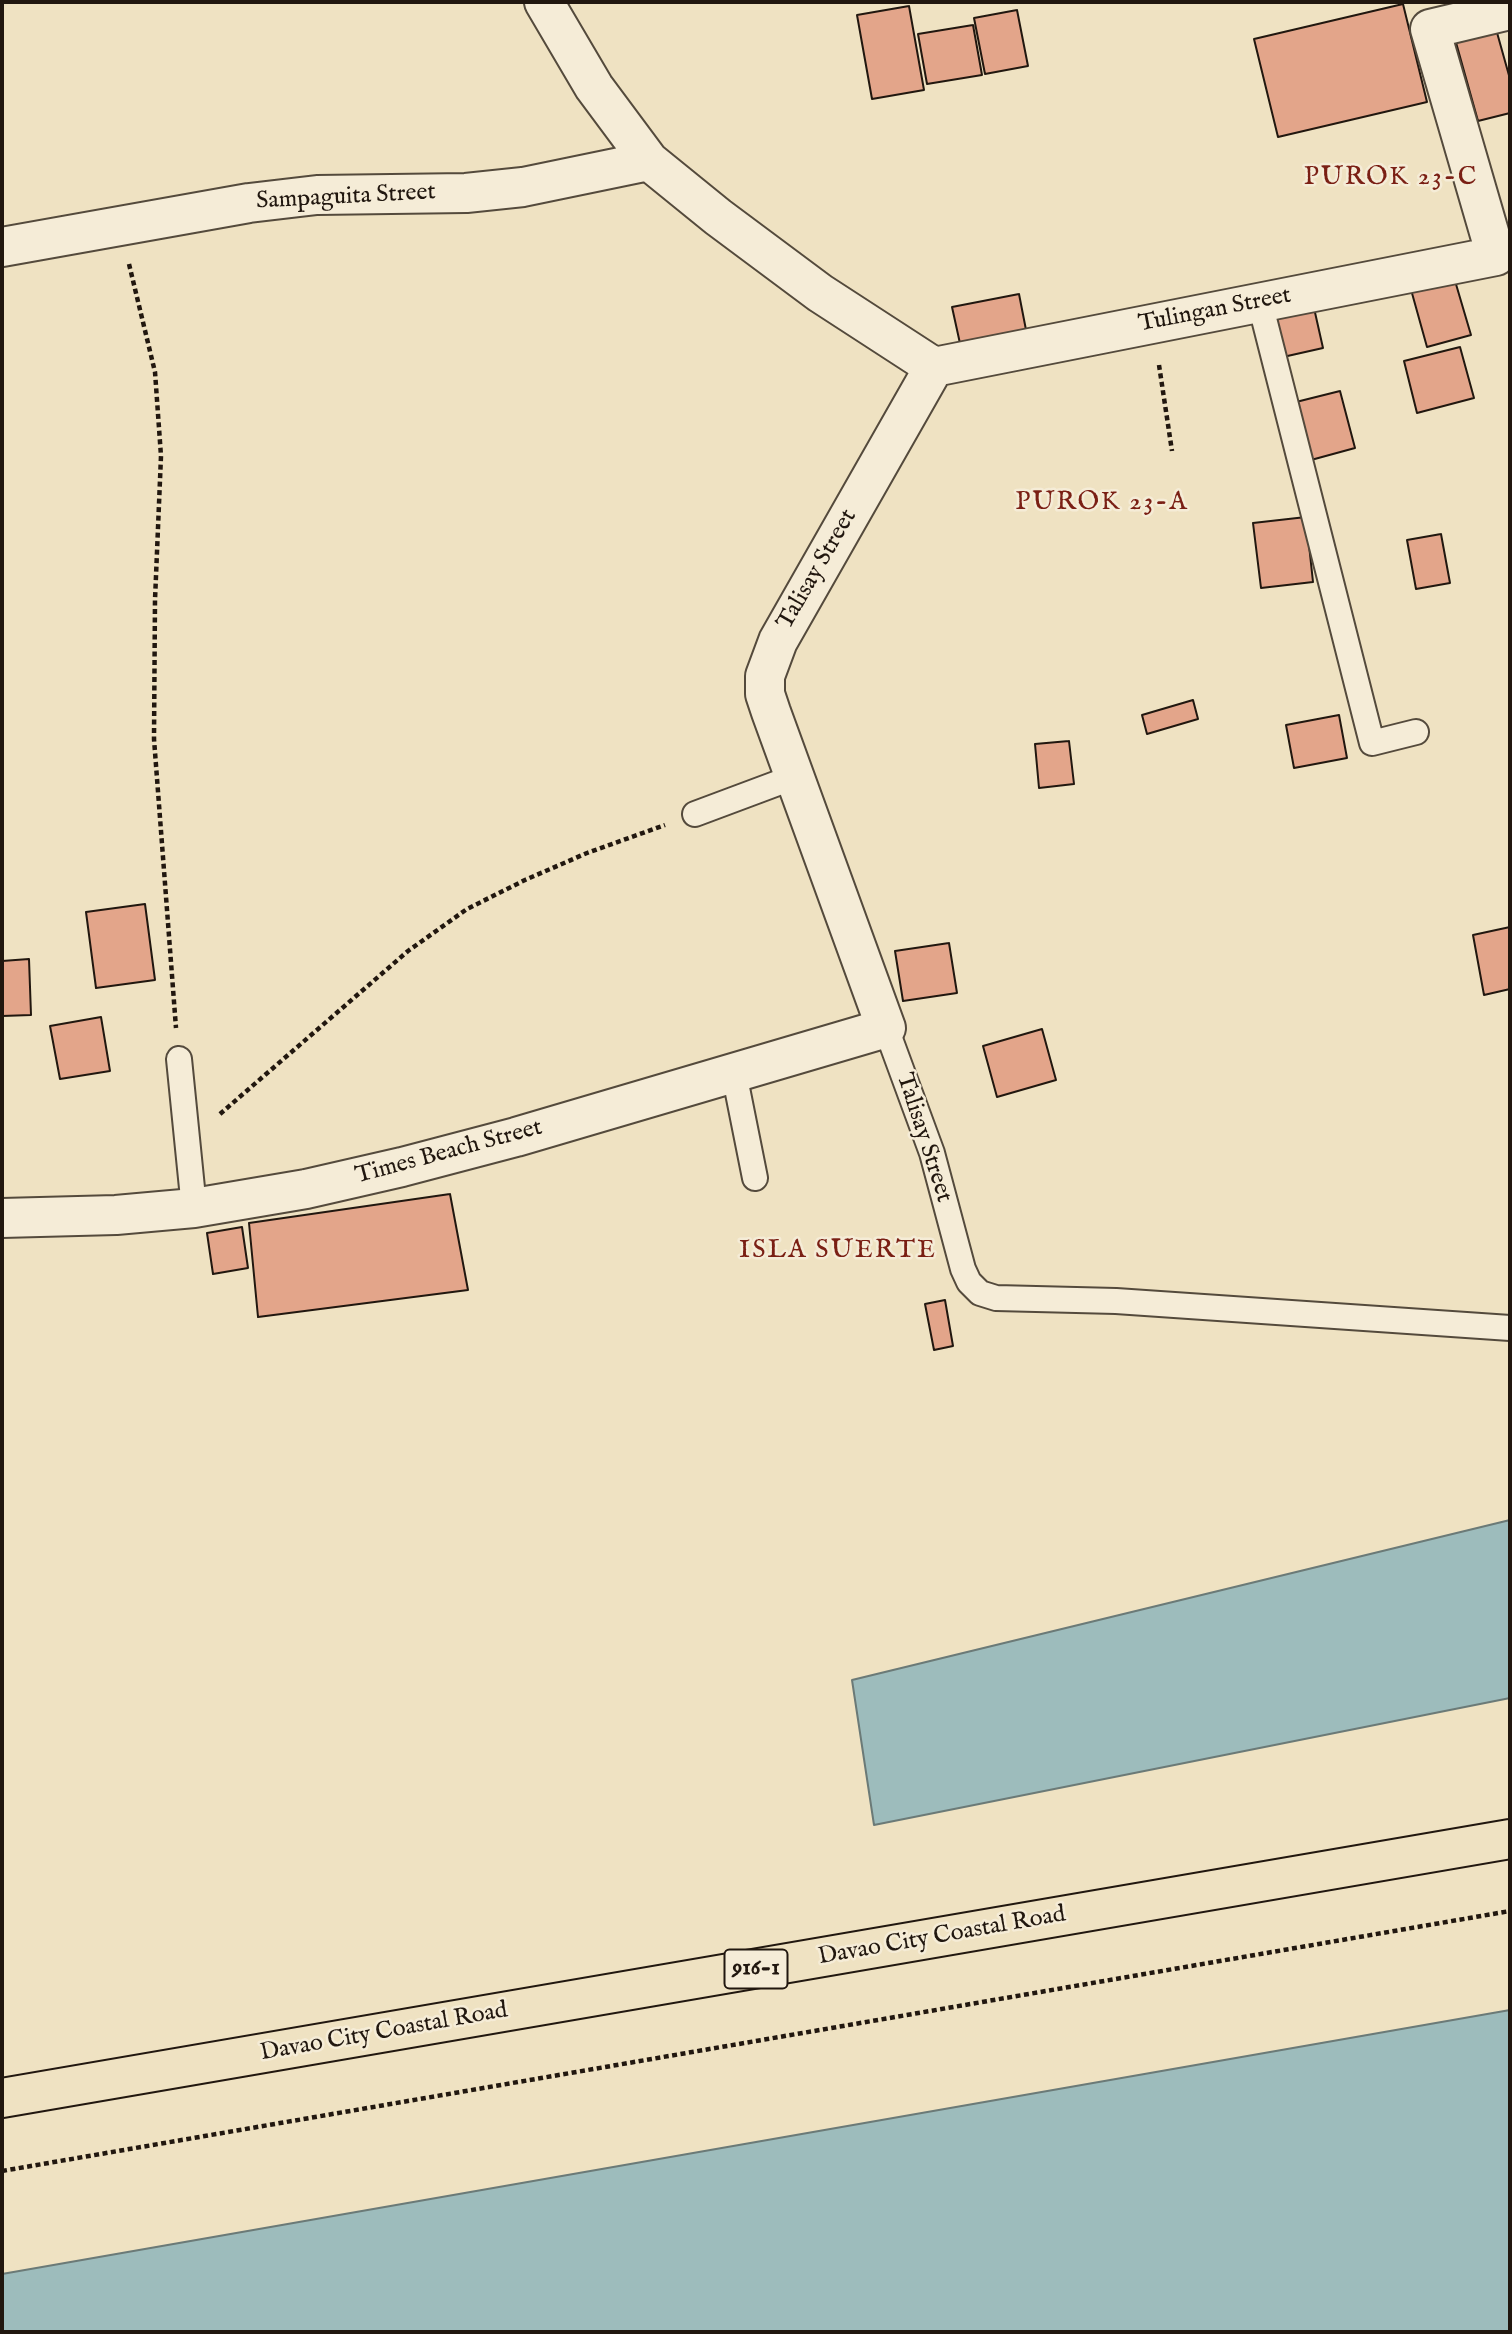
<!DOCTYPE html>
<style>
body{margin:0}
#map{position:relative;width:1512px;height:2334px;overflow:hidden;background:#efe2c2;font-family:"IM FELL English",serif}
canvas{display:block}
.frame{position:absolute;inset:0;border:4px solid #21170f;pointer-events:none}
</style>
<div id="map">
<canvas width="1512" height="2334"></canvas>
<div class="frame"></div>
</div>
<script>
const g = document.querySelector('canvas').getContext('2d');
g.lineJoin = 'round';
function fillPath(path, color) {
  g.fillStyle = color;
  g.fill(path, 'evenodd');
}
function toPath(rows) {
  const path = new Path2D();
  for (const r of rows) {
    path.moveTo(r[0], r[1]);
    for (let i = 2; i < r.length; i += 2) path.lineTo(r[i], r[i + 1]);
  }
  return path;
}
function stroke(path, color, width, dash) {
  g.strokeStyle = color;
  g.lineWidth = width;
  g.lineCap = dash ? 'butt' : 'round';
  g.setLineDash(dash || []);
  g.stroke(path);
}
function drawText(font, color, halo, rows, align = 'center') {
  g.font = font + ' "IM FELL English",serif';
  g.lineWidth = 5;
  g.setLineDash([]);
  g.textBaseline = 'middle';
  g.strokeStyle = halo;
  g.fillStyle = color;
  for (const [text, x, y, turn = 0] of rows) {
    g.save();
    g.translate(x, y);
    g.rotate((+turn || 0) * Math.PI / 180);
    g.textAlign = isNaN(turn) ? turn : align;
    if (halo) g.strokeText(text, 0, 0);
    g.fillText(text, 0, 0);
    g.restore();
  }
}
const water = toPath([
 [1510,1520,1510,1698,874,1825,852,1680,1510,1520],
 [1510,2010,1510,2332,2,2332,2,2274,1510,2010]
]);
const building = toPath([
 [1403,4,1427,102,1278,137,1254,39,1403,4],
 [909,6,924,90,872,99,857,15,909,6],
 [1017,10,1028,66,985,74,974,18,1017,10],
 [973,25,982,75,927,84,918,34,973,25],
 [1496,29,1510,79,1510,113,1478,121,1455,39,1496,29],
 [1453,274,1471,335,1427,347,1410,286,1453,274],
 [1019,294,1027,335,961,348,952,307,1019,294],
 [1314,308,1323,348,1283,357,1274,317,1314,308],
 [1460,347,1474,398,1417,413,1404,361,1460,347],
 [1340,391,1355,448,1311,460,1296,402,1340,391],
 [1306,517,1313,582,1261,588,1253,523,1306,517],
 [1441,534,1450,583,1416,589,1407,540,1441,534],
 [1193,700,1198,719,1147,734,1142,715,1193,700],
 [1339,715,1347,758,1294,768,1286,725,1339,715],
 [1069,741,1074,784,1039,788,1035,744,1069,741],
 [145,904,155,980,96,988,86,912,145,904],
 [1510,927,1510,989,1484,995,1473,935,1510,927],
 [949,943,957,993,903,1001,895,951,949,943],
 [29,959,31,1015,2,1016,2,961,29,959],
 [101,1017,110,1071,60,1079,50,1026,101,1017],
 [1042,1029,1056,1080,997,1097,983,1046,1042,1029],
 [450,1194,468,1290,258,1317,249,1223,450,1194],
 [242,1227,248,1268,213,1274,207,1233,242,1227],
 [945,1300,953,1346,934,1350,925,1304,945,1300]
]);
const path = toPath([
 [129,264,155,372,161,456,155,600,154,739,176,1028],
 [1159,365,1172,451],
 [220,1114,408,951,467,909,525,880,587,853,665,825],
 [2,2171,1510,1911]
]);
const service = toPath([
 [1260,303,1372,743,1416,732],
 [695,814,794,777],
 [886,1028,932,1153,963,1269,969,1282,980,1293,996,1298,1116,1301,1510,1328],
 [179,1059,194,1208],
 [734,1073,755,1178]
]);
const minor = toPath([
 [544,2,594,87,649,161,718,217,820,293,934,367],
 [2,247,249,203,317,195,466,193,523,187,649,161],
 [934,367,1496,256,1430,29,1510,10],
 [2,1218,116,1215,194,1208,306,1189,402,1167,516,1137,886,1028,771,712,765,694,765,676,778,641,934,367]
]);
const primary = toPath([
 [2,2098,1510,1839]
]);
const shields = [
 [756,1969,63]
];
const shieldNames = [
 ["916-1",756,1969]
];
const streetNames = [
 ["Sampaguita Street",346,198,-3],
 ["Tulingan Street",1215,311,-11],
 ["Talisay Street",818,570,-60],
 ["Talisay Street",923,1138,72],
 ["Times Beach Street",449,1153,-15],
 ["Davao City Coastal Road",942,1937,-10],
 ["Davao City Coastal Road",384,2033,-10]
];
const neighbourhoodNames = [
 ["PUROK 23-C",1391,179],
 ["PUROK 23-A",1102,504],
 ["ISLA SUERTE",838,1252]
];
fillPath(water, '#9dbcbc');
stroke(water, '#6b7a77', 2);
fillPath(building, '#e3a58a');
stroke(building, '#21170f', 2);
stroke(service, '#544a3c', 28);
stroke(minor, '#544a3c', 42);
stroke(primary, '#21170f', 42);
stroke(path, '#21170f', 4.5, [5, 3.5]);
stroke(service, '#f5ecd7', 24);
stroke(minor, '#f5ecd7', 38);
stroke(primary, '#efe2c2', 38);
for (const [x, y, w] of shields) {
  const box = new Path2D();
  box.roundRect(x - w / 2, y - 19.5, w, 39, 5);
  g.fillStyle = '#f5ecd7';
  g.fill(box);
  stroke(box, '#21170f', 2);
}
drawText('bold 23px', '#21170f', null, shieldNames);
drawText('24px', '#21170f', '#f5ecd7', streetNames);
g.letterSpacing = '2px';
drawText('26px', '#7a1f14', '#f5ecd7', neighbourhoodNames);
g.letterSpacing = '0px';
</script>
